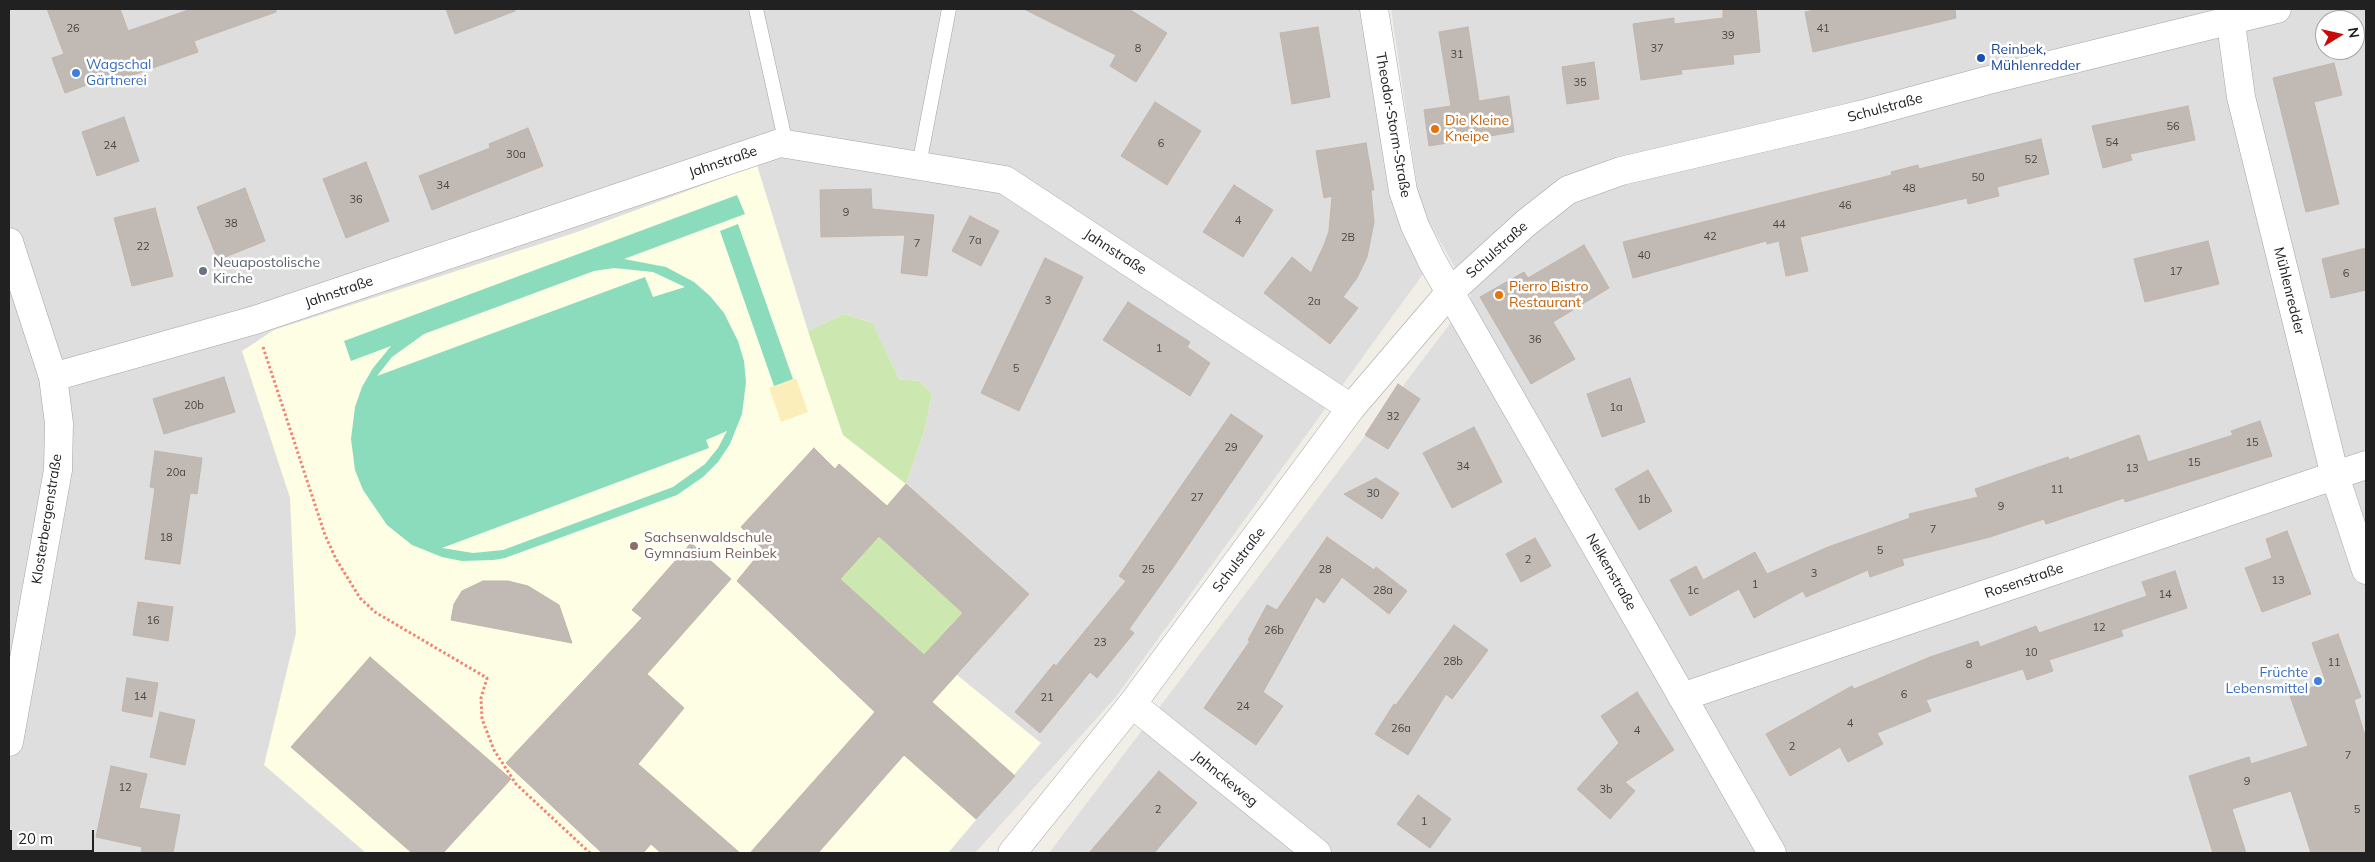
<!DOCTYPE html>
<meta charset="utf-8">
<style>
body{margin:0}
#map{position:relative;width:2375px;height:862px;overflow:hidden;background:#f1eee8;font-family:Mulish,sans-serif}
canvas{display:block}
.frame{position:absolute;inset:0;border:10px solid #212121;pointer-events:none}
.north{position:absolute;left:2315px;top:10px;width:50px;height:50px;box-sizing:border-box;background:#fff;border:1px solid #a6a6a6;border-radius:50%;rotate:81deg;font-size:14px;font-weight:700;line-height:20px;text-align:center;color:#212121}
.north::after{content:'';display:block;margin:auto;width:18px;height:22px;background:#c80909;clip-path:polygon(50% 0,100% 100%,50% 72%,0 100%)}
.scale{position:absolute;left:10px;top:830px;width:84px;height:22px;box-sizing:border-box;border:2px solid #212121;border-top:0;padding-left:6px;font-size:15px;line-height:18px;white-space:nowrap;color:#212121;-webkit-text-stroke:4px #fff;paint-order:stroke}
</style>
<div id="map">
<canvas width="2375" height="862"></canvas>
<div class="frame"></div>
<div class="north">N</div>
<div class="scale">20 m</div>
</div>
<script>
const g = document.querySelector('canvas').getContext('2d');
g.lineJoin = 'round';
function fillPath(path, color) {
  g.fillStyle = color;
  g.fill(path, 'evenodd');
}
function toPath(rows) {
  const path = new Path2D();
  for (const r of rows) {
    path.moveTo(r[0], r[1]);
    for (let i = 2; i < r.length; i += 2) path.lineTo(r[i], r[i + 1]);
  }
  return path;
}
function stroke(path, color, width, dash) {
  g.strokeStyle = color;
  g.lineWidth = width;
  g.lineCap = dash ? 'butt' : 'round';
  g.setLineDash(dash || []);
  g.stroke(path);
}
function drawText(font, color, halo, rows, align = 'center') {
  g.font = font + ' Mulish,sans-serif';
  g.lineWidth = 5;
  g.setLineDash([]);
  g.textBaseline = 'middle';
  g.strokeStyle = halo;
  g.fillStyle = color;
  for (const [text, x, y, turn = 0] of rows) {
    g.save();
    g.translate(x, y);
    g.rotate((+turn || 0) * Math.PI / 180);
    g.textAlign = isNaN(turn) ? turn : align;
    if (halo) g.strokeText(text, 0, 0);
    g.fillText(text, 0, 0);
    g.restore();
  }
}
const residential = toPath([
 [9,9,1361,9,1399,222,1426,270,1115,698,975,853,9,853],
 [1391,9,2366,9,2366,853,1049,853,1471,296,1420,206],
 [2325,20,2355,20,2355,50,2325,50]
]);
const education = toPath([
 [757,165,808,331,844,314,873,323,899,379,919,381,932,393,925,429,906,484,1029,594,957,675,1041,743,948,853,366,853,264,765,296,633,290,498,242,351,274,330,577,232]
]);
const grass = toPath([
 [844,314,873,323,899,379,919,381,932,393,925,429,906,484,843,435,808,331],
 [879,536,963,613,924,655,840,579]
]);
const sand = toPath([
 [796,378,808,412,781,422,769,388]
]);
const pitch = toPath([
 [737,195,745,214,624,259,666,267,694,282,710,296,724,313,738,341,744,361,746,382,742,414,730,444,718,462,703,477,677,495,505,558,494,560,462,561,442,557,412,545,387,525,363,490,355,470,351,439,355,407,362,387,373,368,391,346,351,361,344,341],
 [614,268,653,272,685,287,653,297,645,277,377,376,392,357,424,334,594,271],
 [727,431,718,448,705,464,673,487,503,550,473,553,442,548,709,448,706,440],
 [738,224,793,379,774,386,720,231]
]);
const parking = toPath([
 [2289,784,2311,853,2246,853,2232,809,2260,801]
]);
const building = toPath([
 [47,9,120,9,128,31,191,9,276,9,276,12,194,41,198,52,102,86,100,80,65,93,52,58,64,54,47,9],
 [446,9,515,9,515,11,455,34,446,9],
 [1024,9,1129,9,1167,33,1136,82,1110,66,1116,55,1024,9],
 [1756,9,1760,52,1733,55,1734,64,1681,70,1682,74,1641,80,1633,24,1674,18,1674,24,1723,18,1723,10,1756,9],
 [1819,9,1955,9,1956,18,1813,52,1805,12,1819,9],
 [1318,27,1330,97,1292,104,1280,33,1318,27],
 [1468,27,1479,101,1509,96,1514,132,1429,146,1424,110,1451,106,1439,32,1468,27],
 [1594,62,1599,99,1567,104,1562,67,1594,62],
 [2334,63,2342,95,2314,102,2339,204,2306,212,2273,78,2334,63],
 [1155,102,1201,131,1167,185,1121,156,1155,102],
 [2188,106,2195,140,2130,154,2132,160,2103,168,2092,126,2188,106],
 [124,117,139,161,97,176,82,132,124,117],
 [528,128,543,166,432,210,419,176,490,148,489,144,528,128],
 [2041,139,2049,174,1997,187,1999,196,1968,204,1967,198,1800,237,1808,271,1786,276,1779,241,1767,244,1766,241,1633,278,1623,242,1892,175,1891,172,1918,165,1919,169,2041,139],
 [1366,143,1374,190,1371,190,1374,222,1367,257,1357,278,1343,297,1358,308,1330,344,1264,293,1292,257,1311,273,1324,245,1329,231,1332,196,1324,198,1316,151,1366,143],
 [366,162,389,221,346,238,323,179,366,162],
 [1234,185,1273,210,1243,257,1203,232,1234,185],
 [245,188,265,241,218,260,197,207,245,188],
 [871,189,872,209,934,215,927,276,901,273,905,235,821,237,820,190,871,189],
 [155,208,173,276,132,286,114,218,155,208],
 [970,216,999,231,981,266,952,251,970,216],
 [2208,241,2219,284,2145,302,2134,259,2208,241],
 [1584,245,1609,288,1553,322,1575,359,1531,384,1480,297,1524,272,1528,278,1584,245],
 [2366,248,2366,290,2331,298,2322,259,2366,248],
 [1045,258,1083,277,1019,411,981,393,1045,258],
 [1128,302,1190,342,1187,347,1210,363,1190,396,1103,340,1128,302],
 [224,377,235,412,164,434,153,399,224,377],
 [1630,378,1645,422,1602,437,1587,394,1630,378],
 [1398,384,1420,399,1388,449,1365,435,1398,384],
 [1231,414,1263,436,1172,569,1129,629,1134,633,1097,678,1090,672,1040,733,1015,712,1054,664,1056,666,1126,581,1119,576,1231,414],
 [2260,421,2272,456,2125,502,2124,498,2046,524,2044,519,1990,537,1902,559,1904,565,1870,577,1868,570,1806,597,1803,591,1754,618,1739,589,1690,616,1670,580,1696,566,1703,580,1755,552,1767,574,1828,547,1910,518,1909,514,1978,497,1975,489,2068,457,2069,460,2139,435,2148,462,2233,435,2231,431,2260,421],
 [1474,427,1502,482,1452,508,1423,453,1474,427],
 [814,448,835,469,839,464,887,506,906,484,1029,594,932,702,1015,776,976,819,904,755,818,853,750,853,875,712,737,581,763,549,741,527,814,448],
 [879,536,963,613,924,655,840,579,879,536],
 [155,451,202,458,197,494,190,493,180,564,145,559,155,488,150,487,155,451],
 [1648,470,1672,511,1639,530,1615,489,1648,470],
 [1376,478,1399,493,1382,519,1344,494,1376,478],
 [2287,531,2311,594,2262,612,2245,568,2272,558,2266,539,2287,531],
 [1327,537,1374,570,1376,567,1407,591,1389,614,1342,577,1324,603,1316,597,1263,692,1283,706,1256,745,1204,708,1250,641,1248,640,1267,605,1277,610,1327,537],
 [1535,538,1551,566,1521,582,1506,554,1535,538],
 [691,543,731,579,647,674,684,708,638,764,740,853,661,853,651,844,643,853,602,853,506,763,642,618,632,610,691,543],
 [2175,571,2187,608,2121,630,2123,636,2049,660,2053,671,2027,680,2023,669,1926,700,1931,711,1877,733,1883,744,1848,762,1840,747,1790,776,1766,734,1852,686,1854,689,1930,657,1978,641,1980,647,2036,626,2039,633,2147,596,2142,582,2175,571],
 [483,581,508,581,528,586,559,605,572,643,451,620,454,604,462,591,483,581],
 [138,602,173,607,168,641,133,635,138,602],
 [1454,625,1488,650,1452,699,1446,694,1408,755,1375,734,1394,704,1396,705,1454,625],
 [2338,634,2361,697,2354,700,2366,739,2366,853,2311,853,2291,791,2232,809,2246,853,2213,853,2189,776,2249,757,2251,764,2308,746,2290,696,2326,682,2312,643,2338,634],
 [370,657,511,779,443,853,412,853,291,747,370,657],
 [127,678,158,683,152,717,122,711,127,678],
 [1637,692,1674,750,1625,782,1635,791,1610,819,1577,789,1619,743,1601,716,1637,692],
 [160,712,195,720,185,765,150,757,160,712],
 [111,766,147,774,139,808,180,815,173,853,141,853,142,847,96,837,111,766],
 [1159,771,1197,803,1154,853,1089,853,1159,771],
 [1418,795,1451,819,1430,848,1397,824,1418,795]
]);
const path = toPath([
 [263,347,325,535,336,559,360,598,375,612,487,678,481,698,482,719,494,750,516,784,590,853]
]);
const lane = toPath([
 [756,9,786,144],
 [919,165,949,9]
]);
const street = toPath([
 [1374,9,1403,191,1415,226,1432,261,1772,853],
 [2229,9,2241,97,2335,476,2366,570],
 [9,242,53,377,59,423,58,470,9,742],
 [53,377,255,320,780,143,1005,180,1351,408],
 [1682,697,2366,465],
 [1132,704,1317,853],
 [1012,853,1132,704,1351,408,1450,292,1526,223,1568,190,1621,171,1860,115,1985,81,2277,9]
]);
const markers = [
 [1981,58,5,"#1a4fb4"],
 [76,73,5,"#3f7fe0"],
 [1435,129,5,"#e8710a"],
 [203,271,5,"#6b7280"],
 [1499,295,5,"#e8710a"],
 [634,546,5,"#8d6e63"],
 [2318,681,5,"#3f7fe0"]
];
const numberNames = [
 ["26",73,29],
 ["41",1823,29],
 ["39",1728,36],
 ["8",1138,49],
 ["37",1657,49],
 ["31",1457,55],
 ["35",1580,83],
 ["56",2173,127],
 ["54",2112,143],
 ["6",1161,144],
 ["24",110,146],
 ["30a",516,155],
 ["52",2031,160],
 ["50",1978,178],
 ["34",443,186],
 ["48",1909,189],
 ["36",356,200],
 ["46",1845,206],
 ["9",846,213],
 ["4",1238,221],
 ["38",231,224],
 ["44",1779,225],
 ["42",1710,237],
 ["2B",1348,238],
 ["7a",975,241],
 ["7",917,244],
 ["22",143,247],
 ["40",1644,256],
 ["17",2176,272],
 ["6",2346,274],
 ["3",1048,301],
 ["2a",1314,302],
 ["36",1535,340],
 ["1",1159,349],
 ["5",1016,369],
 ["20b",194,406],
 ["1a",1616,408],
 ["32",1393,417],
 ["15",2252,443],
 ["29",1231,448],
 ["15",2194,463],
 ["34",1463,467],
 ["13",2132,469],
 ["20a",176,473],
 ["11",2057,490],
 ["30",1373,494],
 ["27",1197,498],
 ["1b",1644,500],
 ["9",2001,507],
 ["7",1933,530],
 ["18",166,538],
 ["5",1880,551],
 ["2",1528,560],
 ["25",1148,570],
 ["28",1325,570],
 ["3",1814,574],
 ["13",2278,581],
 ["1",1755,585],
 ["28a",1383,591],
 ["1c",1693,591],
 ["14",2165,595],
 ["16",153,621],
 ["12",2099,628],
 ["26b",1274,631],
 ["23",1100,643],
 ["10",2031,653],
 ["28b",1453,662],
 ["11",2334,663],
 ["8",1969,665],
 ["6",1904,695],
 ["14",140,697],
 ["21",1047,698],
 ["24",1243,707],
 ["4",1850,724],
 ["26a",1401,729],
 ["4",1637,731],
 ["2",1792,747],
 ["7",2348,756],
 ["9",2247,782],
 ["12",125,788],
 ["3b",1606,790],
 ["2",1158,810],
 ["5",2357,810],
 ["1",1424,822]
];
const transitNames = [
 ["Reinbek,",1991,50],
 ["Mühlenredder",1991,66]
];
const shopNames = [
 ["Wagschal",86,65],
 ["Gärtnerei",86,81],
 ["Früchte",2308,673,"right"],
 ["Lebensmittel",2308,689,"right"]
];
const streetNames = [
 ["Schulstraße",1885,108,-15],
 ["Theodor-Storm-Straße",1393,125,80],
 ["Jahnstraße",723,162,-19],
 ["Schulstraße",1497,250,-42],
 ["Jahnstraße",1115,252,33],
 ["Mühlenredder",2289,291,76],
 ["Jahnstraße",339,292,-19],
 ["Klosterbergenstraße",47,519,-81],
 ["Schulstraße",1239,560,-53],
 ["Nelkenstraße",1611,572,60],
 ["Rosenstraße",2024,581,-19],
 ["Jahnckeweg",1225,779,39]
];
const foodNames = [
 ["Die Kleine",1445,121],
 ["Kneipe",1445,137],
 ["Pierro Bistro",1509,287],
 ["Restaurant",1509,303]
];
const worshipNames = [
 ["Neuapostolische",213,263],
 ["Kirche",213,279]
];
const educationNames = [
 ["Sachsenwaldschule",644,538],
 ["Gymnasium Reinbek",644,554]
];
fillPath(residential, '#dfdede');
fillPath(education, '#fefee4');
fillPath(grass, '#cce8b0');
fillPath(sand, '#fceeba');
fillPath(pitch, '#8adcbc');
fillPath(parking, '#e1e1e1');
fillPath(building, '#c1bab4');
stroke(building, '#c2b5ab', 1);
stroke(lane, '#a5a5a5', 15);
stroke(street, '#a5a5a5', 29);
stroke(path, '#f48275', 3, [2.5, 2.5]);
stroke(lane, '#fff', 14);
stroke(street, '#fff', 28);
for (const [x, y, r, color] of markers) {
  const dot = new Path2D();
  dot.arc(x, y, r, 0, 2 * Math.PI);
  g.fillStyle = color;
  g.fill(dot);
  stroke(dot, '#fff', 2);
}
drawText('11px', '#494746', null, numberNames);
drawText('14px', '#164399', '#fff', transitNames, 'left');
drawText('14px', '#366cbe', '#fff', shopNames, 'left');
drawText('14px', '#212121', '#fff', streetNames);
drawText('14px', '#c56008', '#fff', foodNames, 'left');
drawText('14px', '#5b616d', '#fff', worshipNames, 'left');
drawText('14px', '#785e54', '#fff', educationNames, 'left');
</script>
